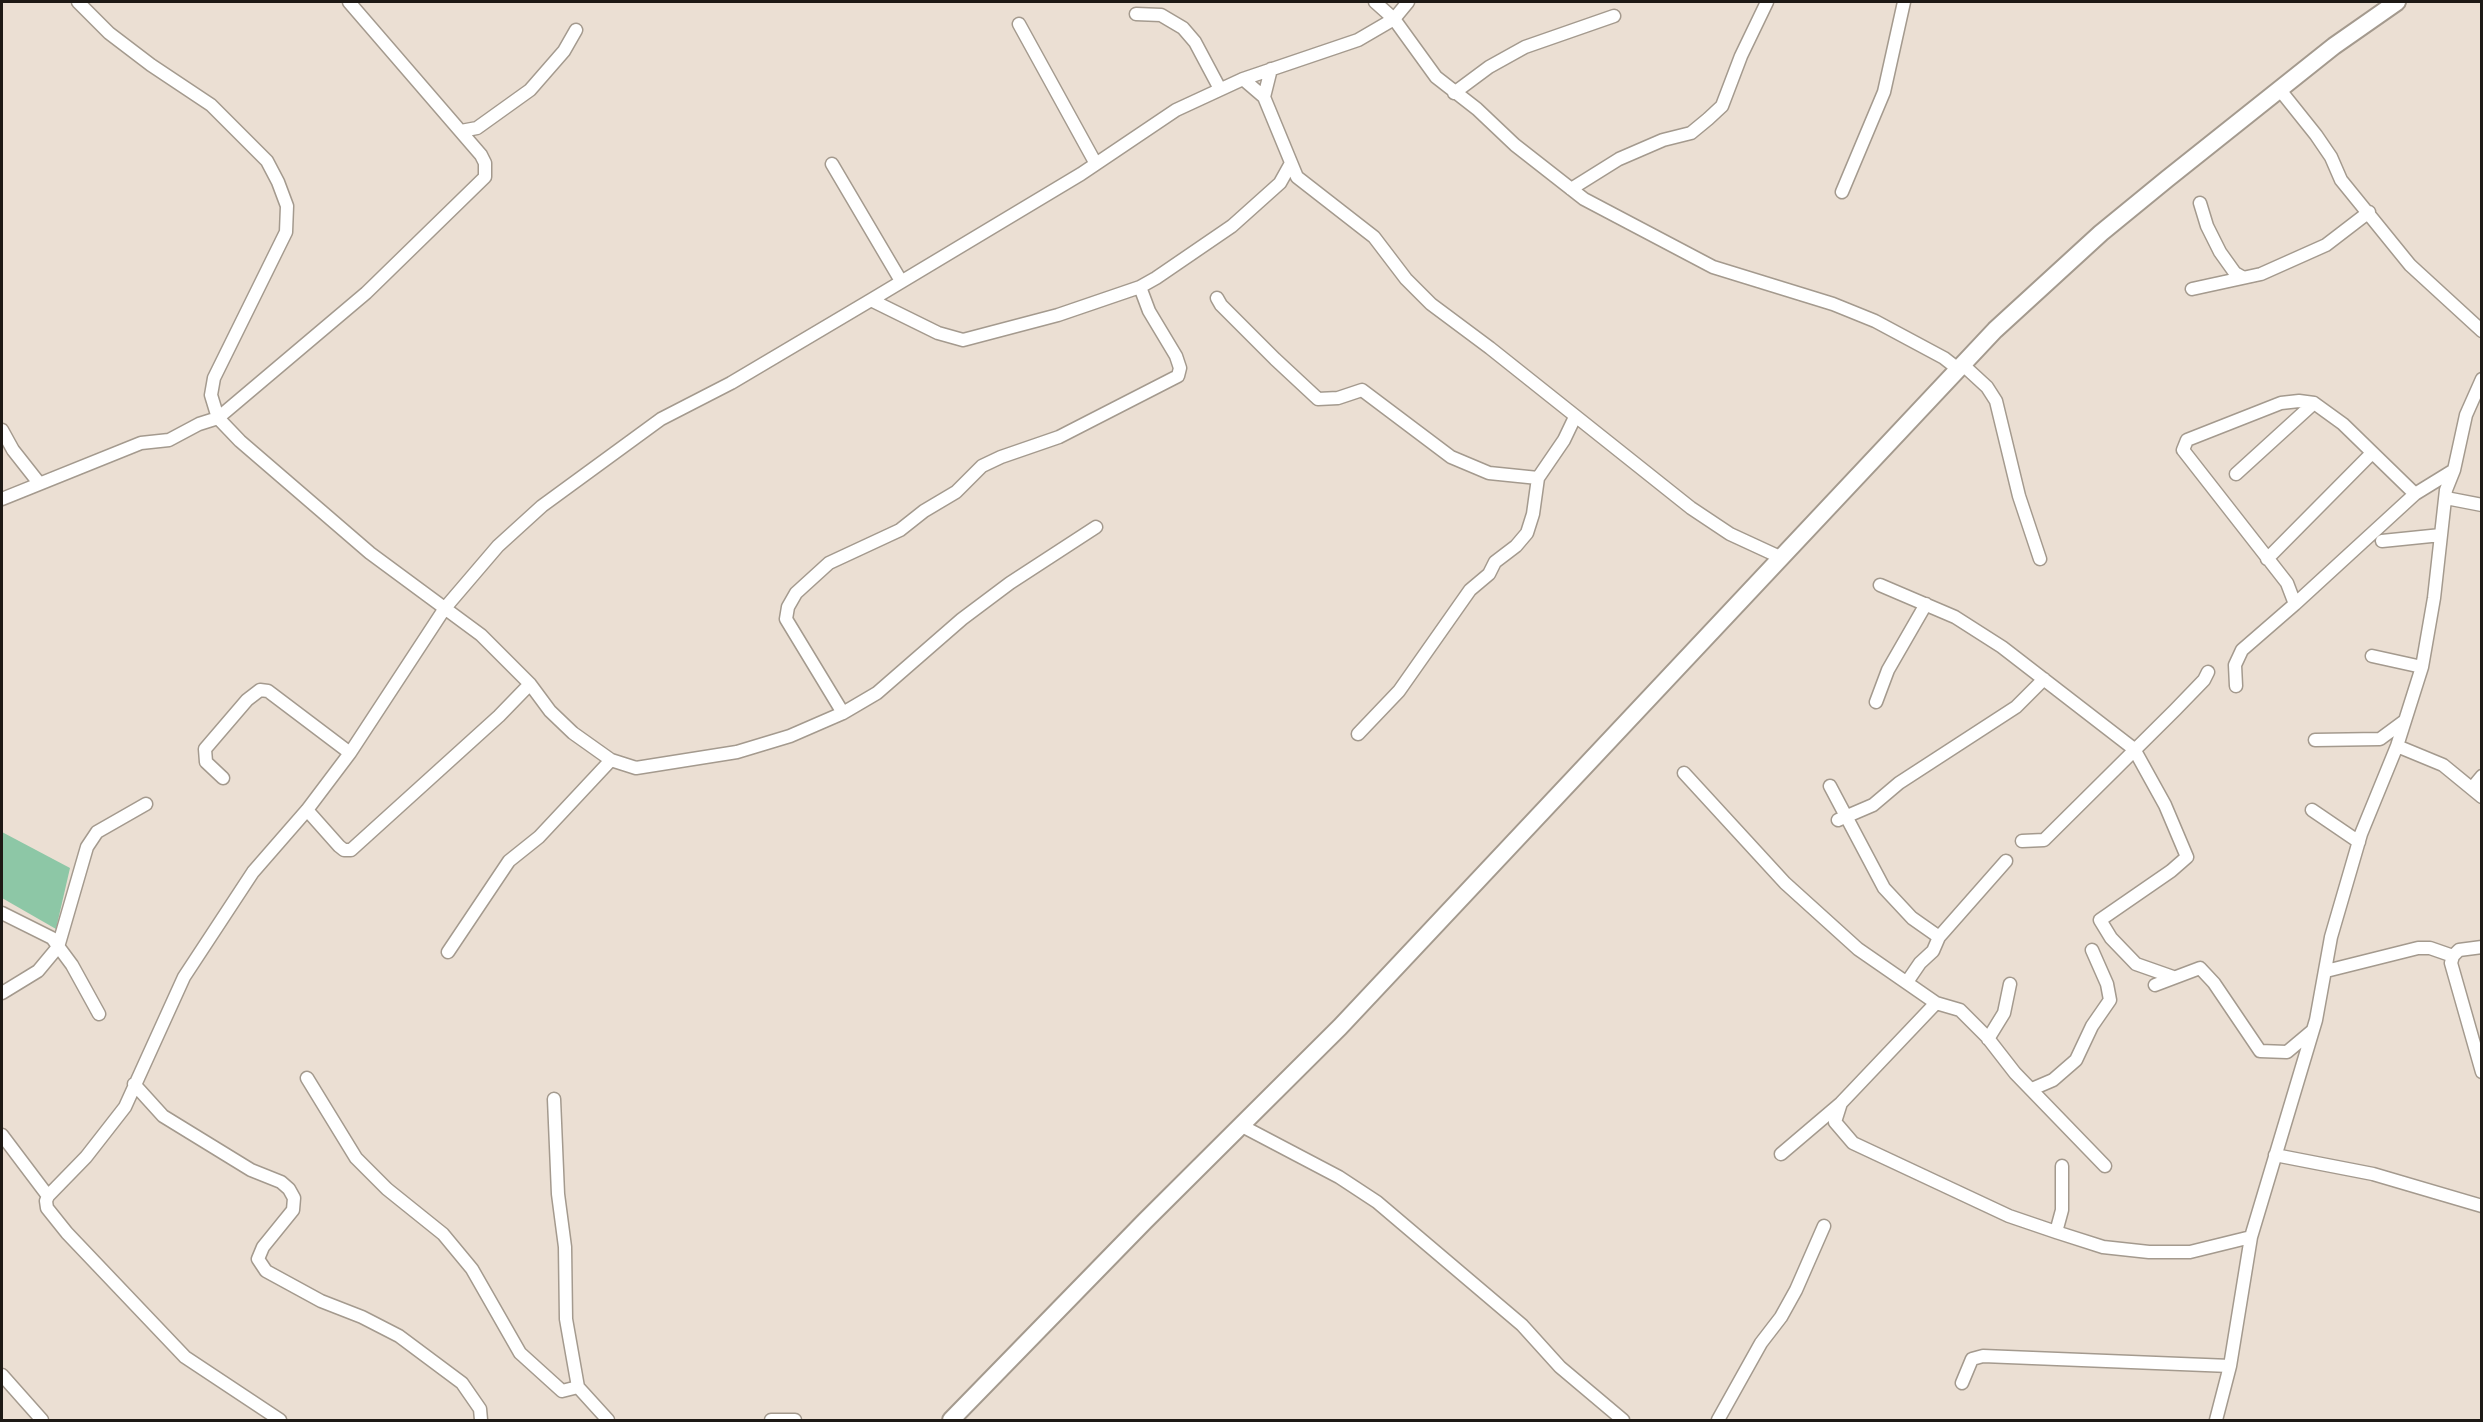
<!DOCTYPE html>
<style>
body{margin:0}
#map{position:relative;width:2483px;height:1422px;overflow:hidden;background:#ebdfd3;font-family:Mulish,sans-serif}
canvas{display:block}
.frame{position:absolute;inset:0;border:3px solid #1d1915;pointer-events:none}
</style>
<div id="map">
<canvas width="2483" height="1422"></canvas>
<div class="frame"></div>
</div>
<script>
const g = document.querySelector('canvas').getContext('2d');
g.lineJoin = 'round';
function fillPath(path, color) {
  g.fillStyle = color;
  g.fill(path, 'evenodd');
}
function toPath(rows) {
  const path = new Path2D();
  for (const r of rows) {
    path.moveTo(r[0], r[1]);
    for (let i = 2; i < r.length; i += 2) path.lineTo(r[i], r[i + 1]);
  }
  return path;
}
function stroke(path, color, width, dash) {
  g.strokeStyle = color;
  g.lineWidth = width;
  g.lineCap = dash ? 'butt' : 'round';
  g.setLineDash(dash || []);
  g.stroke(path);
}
const green = toPath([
 [2,832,70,868,56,929,2,898]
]);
const street = toPath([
 [78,2,109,33,151,65,211,105,267,161,278,182,287,206,286,232,214,378,211,395,218,418,240,441,370,553,481,635,530,684,550,711,573,733,611,760,636,768,737,752,790,736,843,713,877,693,962,619,1010,583,1096,527],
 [1375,2,1394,19,1436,77,1477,109,1515,145,1584,199,1713,267,1833,304,1875,321,1944,358,1958,369],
 [1136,14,1161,15,1183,28,1195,42,1220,89],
 [1019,24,1096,164],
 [1243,79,1264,97,1297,177,1374,237,1406,279,1431,304,1490,348,1691,508,1730,534,1782,558],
 [2280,90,2316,135,2331,157,2341,180,2410,265,2482,331],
 [1454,93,1489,67,1525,47,1614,16],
 [1264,97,1271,69],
 [461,131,477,128,530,90,564,51,576,30],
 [832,164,901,281],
 [1571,189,1619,159,1663,140,1691,133,1708,119,1722,106,1741,56,1767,2],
 [1842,192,1884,92,1904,2],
 [2200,203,2207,226,2220,252,2235,273,2242,277],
 [2192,289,2261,274,2326,245,2369,212],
 [1217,298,1221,305,1275,359,1318,399,1338,398,1362,390,1451,457,1489,473,1538,478,1564,440,1575,417],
 [871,300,938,333,963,340,1058,315,1140,287,1156,278,1232,226,1280,183,1290,165],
 [1962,364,1987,387,1996,401,2019,496,2040,559],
 [2,430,13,450,39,483],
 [2236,474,2314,403],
 [2446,498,2482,505],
 [2,499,141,443,169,440,199,424,218,418,366,293,485,177,485,163,481,155,349,2],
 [2382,541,2441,535],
 [2267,559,2372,453],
 [1880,585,1955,617,2002,647,2134,749,2165,805,2187,857,2171,871,2100,920,2111,938,2136,964,2173,977],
 [2295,604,2287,583,2183,450,2187,440,2281,403,2299,401,2314,403,2343,424,2415,494],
 [2372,656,2422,667],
 [2236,686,2235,665,2242,650,2295,604,2415,494,2454,470],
 [1876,702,1888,670,1926,604],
 [843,713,786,619,788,607,796,593,829,563,900,530,924,511,956,492,982,466,1001,457,1059,437,1178,376,1180,368,1176,356,1149,311,1140,287],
 [1358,734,1399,691,1470,590,1489,574,1495,562,1516,546,1527,533,1533,514,1538,478],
 [2315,740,2380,739,2403,722],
 [2397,746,2443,765,2482,797],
 [1684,773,1785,883,1858,949,1936,1003,1960,1010,1987,1037,2015,1073,2105,1166],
 [223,778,206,762,205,749,247,700,260,690,268,691,350,753],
 [1830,786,1884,888,1912,918,1939,937,1933,951,1920,963,1907,982],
 [2472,788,2482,776],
 [307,810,339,846,344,850,351,850,499,716,530,684],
 [2312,810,2359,842],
 [1838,820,1873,805,1899,783,2016,707,2044,679],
 [2022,841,2044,840,2175,710,2204,680,2208,672],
 [2,913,52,938,72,965,99,1014],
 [1939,937,2006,861],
 [2482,947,2459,950,2453,956,2451,963,2482,1072],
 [448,952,509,861,539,837,611,760],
 [2326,971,2418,948,2430,948,2453,956],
 [2155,985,2200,968,2214,983,2260,1051,2287,1052,2312,1031],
 [2,993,38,971,58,947,87,847,97,832,146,804],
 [1988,1039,2004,1013,2010,984],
 [307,1078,356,1158,387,1189,443,1234,472,1269,520,1353,562,1391,578,1387],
 [134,1084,163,1116,251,1170,281,1182,289,1189,294,1198,293,1210,263,1247,258,1259,266,1271,321,1301,362,1317,399,1336,462,1383,480,1409,481,1420],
 [2032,1089,2053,1080,2076,1060,2092,1026,2110,1000,2107,984,2092,950],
 [554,1099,558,1194,565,1247,566,1319,578,1387,608,1420],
 [1841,1103,1835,1122,1853,1143,2009,1216,2056,1232,2103,1247,2149,1252,2190,1252,2251,1237],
 [1242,1126,1339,1177,1377,1202,1522,1325,1560,1367,1623,1420],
 [2,1135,48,1196],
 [1781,1154,1841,1103,1936,1003],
 [2275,1155,2373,1174,2482,1206],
 [2056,1232,2062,1210,2062,1166],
 [2,1375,42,1420],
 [1962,1383,1972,1359,1983,1356,2230,1366],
 [280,1420,185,1357,67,1233,47,1208,46,1201,48,1196,86,1157,125,1107,184,977,253,872,307,810,350,753,445,608,498,546,542,506,661,419,731,383,871,300,1081,174,1176,110,1243,79,1358,40,1394,19,1408,2],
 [771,1420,795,1420],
 [1718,1420,1761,1343,1781,1317,1796,1290,1824,1226],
 [2216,1420,2230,1366,2251,1237,2316,1020,2331,937,2361,834,2397,746,2422,667,2434,598,2446,490,2454,470,2466,415,2482,379]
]);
const secondary = toPath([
 [951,1420,1145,1221,1340,1027,1995,330,2101,233,2167,179,2334,46,2397,2]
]);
fillPath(green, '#8dc7a6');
stroke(street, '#a49a8e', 15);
stroke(secondary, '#a49a8e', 20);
stroke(street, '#fff', 12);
stroke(secondary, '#fff', 16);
</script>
